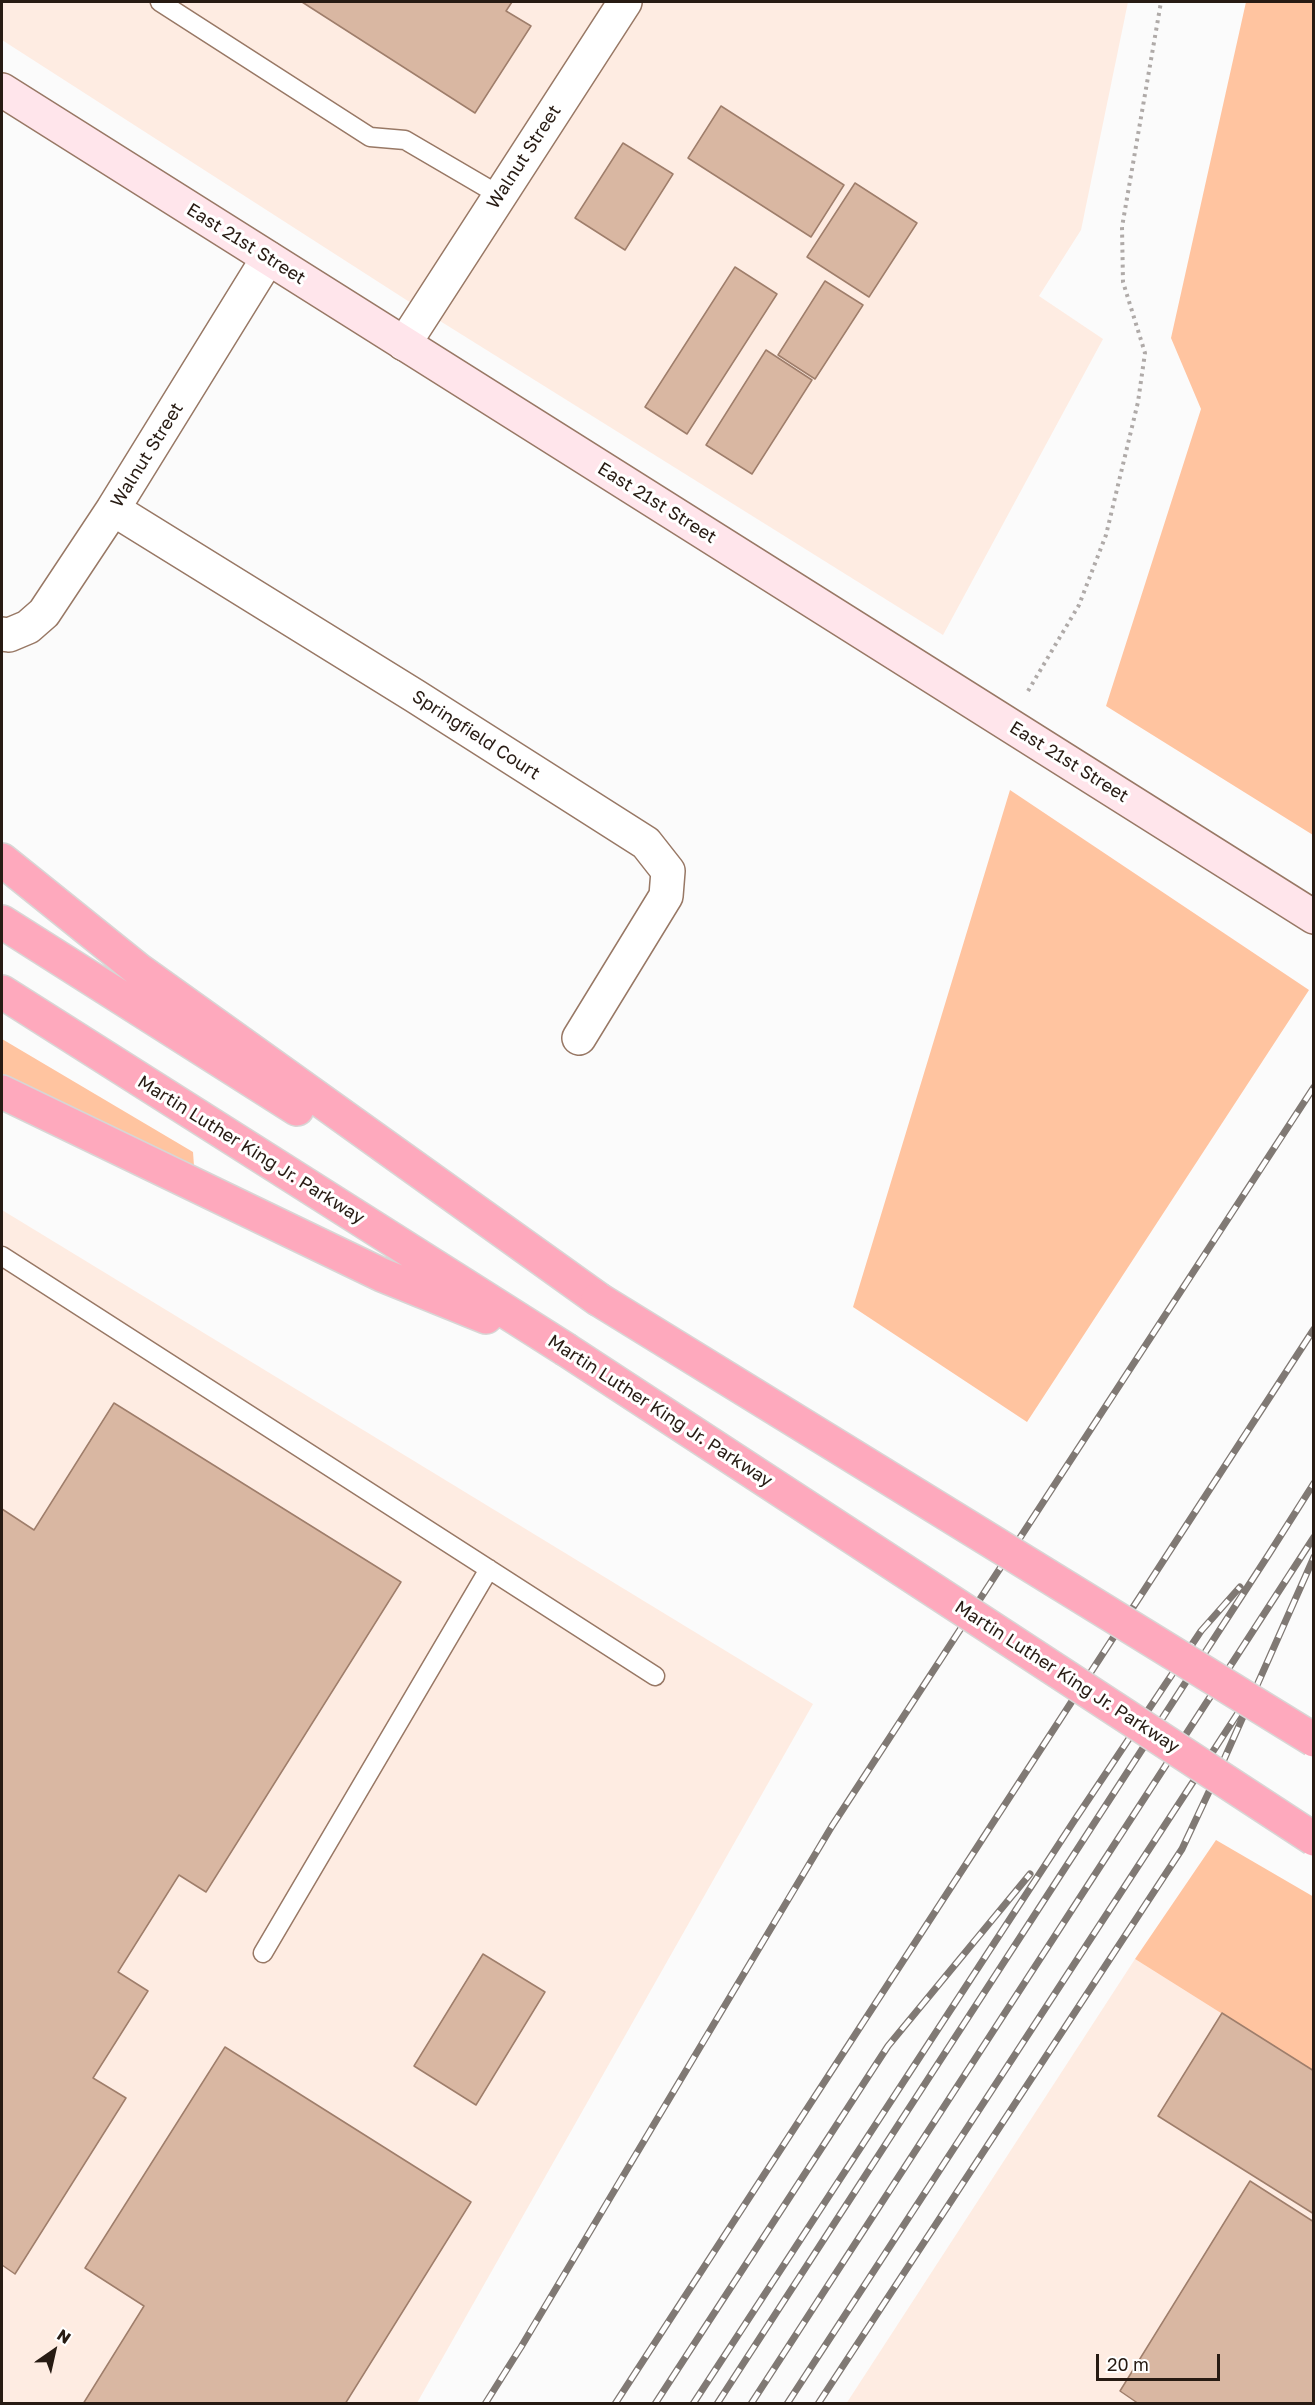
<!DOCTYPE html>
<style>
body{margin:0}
#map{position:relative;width:1315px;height:2405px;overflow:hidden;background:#fbfbfb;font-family:"Golos Text",sans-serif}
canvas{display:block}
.frame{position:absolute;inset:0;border:3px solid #271b13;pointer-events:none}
.north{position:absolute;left:24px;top:2321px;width:60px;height:60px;-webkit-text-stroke:4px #fff;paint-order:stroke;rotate:34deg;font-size:16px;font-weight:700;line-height:24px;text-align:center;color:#271b13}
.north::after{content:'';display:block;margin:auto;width:21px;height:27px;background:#271b13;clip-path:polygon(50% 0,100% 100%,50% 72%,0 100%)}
.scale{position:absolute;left:1096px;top:2354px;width:124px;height:27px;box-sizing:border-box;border:3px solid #271b13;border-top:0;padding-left:8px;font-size:18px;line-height:21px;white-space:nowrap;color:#271b13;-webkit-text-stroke:4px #fff;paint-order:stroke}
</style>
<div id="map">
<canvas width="1315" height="2405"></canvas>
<div class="frame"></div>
<div class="north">N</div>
<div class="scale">20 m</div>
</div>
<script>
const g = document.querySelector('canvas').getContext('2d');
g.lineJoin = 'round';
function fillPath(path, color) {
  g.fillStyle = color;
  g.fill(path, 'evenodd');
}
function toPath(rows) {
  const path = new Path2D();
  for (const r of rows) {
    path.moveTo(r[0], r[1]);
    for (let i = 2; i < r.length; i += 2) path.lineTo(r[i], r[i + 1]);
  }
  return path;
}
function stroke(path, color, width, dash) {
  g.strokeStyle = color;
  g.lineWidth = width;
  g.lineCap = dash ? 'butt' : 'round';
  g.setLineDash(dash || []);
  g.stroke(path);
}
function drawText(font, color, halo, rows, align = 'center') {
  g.font = font + ' "Golos Text",sans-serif';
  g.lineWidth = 6;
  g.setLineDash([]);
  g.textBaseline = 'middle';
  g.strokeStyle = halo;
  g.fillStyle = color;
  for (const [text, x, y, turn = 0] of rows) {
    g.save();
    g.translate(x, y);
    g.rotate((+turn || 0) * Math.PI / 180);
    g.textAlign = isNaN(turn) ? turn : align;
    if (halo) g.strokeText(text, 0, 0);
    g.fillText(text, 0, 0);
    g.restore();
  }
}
const built = toPath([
 [2,2,1128,2,1081,230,1039,296,1103,339,943,635,408,301,2,40],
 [2,1210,813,1704,417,2403,2,2403],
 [1135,1959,1313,2071,1313,2403,846,2404]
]);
const green = toPath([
 [1246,2,1313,2,1313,835,1106,706,1201,409,1171,338],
 [1010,790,1309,990,1027,1422,853,1307],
 [2,1039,193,1152,194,1166,2,1075],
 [1216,1840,1314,1897,1313,2071,1135,1959]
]);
const building = toPath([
 [302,2,512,2,506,11,531,26,475,113,302,2],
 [721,106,844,185,811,237,688,158,721,106],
 [623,143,673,174,625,250,575,218,623,143],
 [855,183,917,223,869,297,807,257,855,183],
 [735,267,777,294,687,434,645,407,735,267],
 [825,281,863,305,815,379,778,355,825,281],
 [766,350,812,380,752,474,706,445,766,350],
 [114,1403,401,1582,206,1892,179,1875,118,1972,148,1991,93,2078,126,2098,15,2274,2,2265,2,1509,34,1530,114,1403],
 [483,1954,545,1992,476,2105,414,2066,483,1954],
 [1222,2013,1314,2071,1314,2214,1158,2116,1222,2013],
 [225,2047,471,2202,345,2404,83,2404,144,2306,85,2268,225,2047],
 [1250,2181,1314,2222,1314,2404,1139,2404,1120,2391,1250,2181]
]);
const path = toPath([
 [1028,691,1079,605,1106,535,1138,402,1145,353,1123,282,1122,227,1161,2]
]);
const lane = toPath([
 [160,2,370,137,405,140,499,195],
 [2,1256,655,1676],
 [263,1953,489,1569]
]);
const street = toPath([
 [404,344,625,2],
 [113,509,415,696,646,843,668,871,666,896,579,1038],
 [2,634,9,635,28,627,44,613,113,509,268,258]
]);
const secondary = toPath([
 [2,90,1314,917]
]);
const highway = toPath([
 [2,860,140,971,598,1299],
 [2,922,297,1109],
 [2,992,565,1349],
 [2,1092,382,1275,486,1317]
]);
const rail = toPath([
 [485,2404,521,2347,832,1826,1314,1087],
 [615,2404,1314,1329],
 [655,2404,888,2046,1030,1874],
 [693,2404,1074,1821,1201,1631,1240,1587],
 [717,2404,1269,1554,1314,1483],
 [751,2404,1314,1537],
 [787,2404,1238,1713],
 [818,2404,1182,1849,1222,1764,1314,1557]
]);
const highwayBridge = toPath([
 [598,1299,1314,1740],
 [565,1349,1314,1839]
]);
const streetNames = [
 ["Walnut Street",524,157,-57],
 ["East 21st Street",246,244,32],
 ["Walnut Street",147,455,-58],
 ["East 21st Street",657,503,32],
 ["Springfield Court",476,735,33],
 ["East 21st Street",1069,762,32],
 ["Martin Luther King Jr. Parkway",251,1150,32],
 ["Martin Luther King Jr. Parkway",660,1411,33],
 ["Martin Luther King Jr. Parkway",1067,1677,33]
];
fillPath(built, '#feece2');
fillPath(green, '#ffc4a0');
fillPath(building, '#d9b7a2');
stroke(building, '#9f7e6b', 1.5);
stroke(lane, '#987865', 21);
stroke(street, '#987865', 36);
stroke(secondary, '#987865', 36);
stroke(highway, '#d8d6d5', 36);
stroke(path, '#afaaa8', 4, [3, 4.5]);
stroke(lane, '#fff', 18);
stroke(street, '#fff', 33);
stroke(secondary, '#ffe5eb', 33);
stroke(highway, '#fea9bd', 33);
stroke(rail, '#807974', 7);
stroke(rail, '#fff', 4.5, [14]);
stroke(highwayBridge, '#d8d6d5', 36, []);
stroke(highwayBridge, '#fea9bd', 33);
drawText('18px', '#271b13', '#fff', streetNames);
</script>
